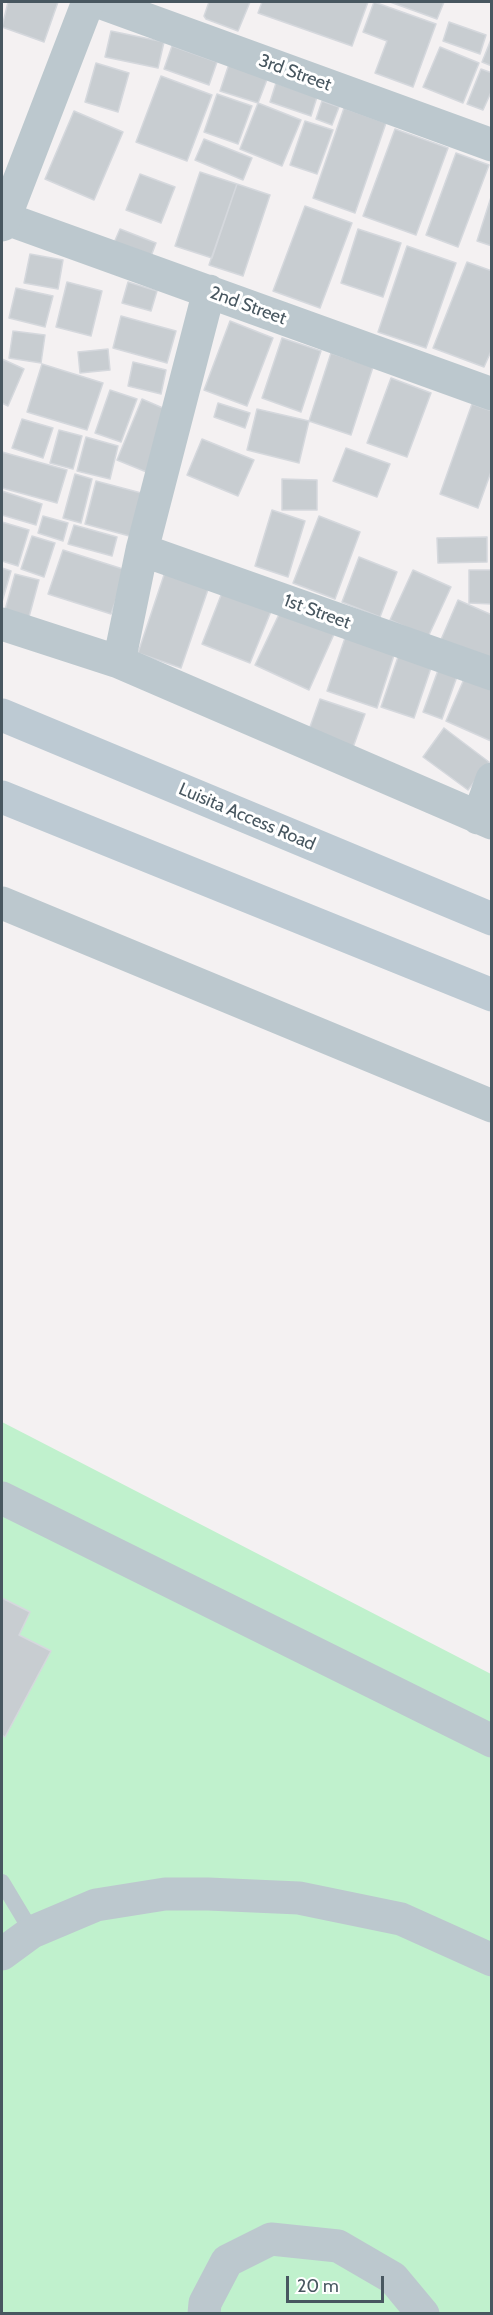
<!DOCTYPE html>
<style>
body{margin:0}
#map{position:relative;width:493px;height:2315px;overflow:hidden;background:#f4f1f2;font-family:Cabin,sans-serif}
canvas{display:block}
.frame{position:absolute;inset:0;border:3px solid #485760;pointer-events:none}
.scale{position:absolute;left:286px;top:2276px;width:98px;height:27px;box-sizing:border-box;border:3px solid #485760;border-top:0;padding-left:8px;font-size:18px;line-height:21px;white-space:nowrap;color:#485760;-webkit-text-stroke:4px #fff;paint-order:stroke}
</style>
<div id="map">
<canvas width="493" height="2315"></canvas>
<div class="frame"></div>
<div class="scale">20 m</div>
</div>
<script>
const g = document.querySelector('canvas').getContext('2d');
g.lineJoin = 'round';
function fillPath(path, color) {
  g.fillStyle = color;
  g.fill(path, 'evenodd');
}
function toPath(rows) {
  const path = new Path2D();
  for (const r of rows) {
    path.moveTo(r[0], r[1]);
    for (let i = 2; i < r.length; i += 2) path.lineTo(r[i], r[i + 1]);
  }
  return path;
}
function stroke(path, color, width, dash) {
  g.strokeStyle = color;
  g.lineWidth = width;
  g.lineCap = dash ? 'butt' : 'round';
  g.setLineDash(dash || []);
  g.stroke(path);
}
function drawText(font, color, halo, rows, align = 'center') {
  g.font = font + ' Cabin,sans-serif';
  g.lineWidth = 6;
  g.setLineDash([]);
  g.textBaseline = 'middle';
  g.strokeStyle = halo;
  g.fillStyle = color;
  for (const [text, x, y, turn = 0] of rows) {
    g.save();
    g.translate(x, y);
    g.rotate((+turn || 0) * Math.PI / 180);
    g.textAlign = isNaN(turn) ? turn : align;
    if (halo) g.strokeText(text, 0, 0);
    g.fillText(text, 0, 0);
    g.restore();
  }
}
const green = toPath([
 [2,1422,491,1674,491,2313,2,2313]
]);
const building = toPath([
 [8,2,58,2,44,42,2,27,8,2],
 [209,2,250,2,238,31,206,19,204,16,209,2],
 [262,2,368,2,352,46,258,13,262,2],
 [374,2,436,24,413,87,375,73,387,41,363,32,374,2],
 [390,2,444,2,437,19,390,2],
 [449,22,486,35,480,54,443,41,449,22],
 [111,31,164,42,158,68,105,57,111,31],
 [492,37,492,66,482,62,492,37],
 [172,46,217,62,209,85,164,69,172,46],
 [440,47,479,63,463,103,423,87,440,47],
 [96,63,129,73,118,112,85,102,96,63],
 [229,64,268,77,258,103,220,91,229,64],
 [481,69,492,73,492,90,483,110,467,104,481,69],
 [161,76,212,95,187,161,136,142,161,76],
 [276,83,317,97,311,116,270,102,276,83],
 [217,94,252,106,238,144,204,132,217,94],
 [322,101,339,107,332,125,316,119,322,101],
 [258,103,301,120,282,166,240,149,258,103],
 [344,108,386,123,355,213,313,198,344,108],
 [74,111,123,132,94,200,45,179,74,111],
 [305,121,333,130,317,174,290,165,305,121],
 [395,129,448,148,416,235,363,216,395,129],
 [204,139,252,158,243,180,195,160,204,139],
 [456,153,489,165,458,247,426,235,456,153],
 [200,172,237,184,212,258,175,246,200,172],
 [140,174,175,187,161,223,126,210,140,174],
 [237,184,270,195,243,276,209,265,237,184],
 [492,194,492,246,477,241,492,194],
 [305,206,352,223,320,308,273,291,305,206],
 [120,229,156,243,150,259,113,245,120,229],
 [358,229,401,243,383,297,341,283,358,229],
 [407,246,456,263,426,348,378,332,407,246],
 [30,254,63,260,58,289,24,283,30,254],
 [467,262,492,271,492,349,484,367,433,348,467,262],
 [67,282,102,291,91,336,56,327,67,282],
 [128,282,157,291,151,311,122,303,128,282],
 [16,288,53,296,45,327,9,318,16,288],
 [121,316,176,331,167,363,113,348,121,316],
 [230,321,273,338,247,406,204,390,230,321],
 [13,331,45,335,41,363,9,358,13,331],
 [282,338,321,351,301,412,262,398,282,338],
 [108,349,110,370,80,373,78,352,108,349],
 [331,353,373,367,351,435,309,421,331,353],
 [2,359,24,369,8,406,2,403,2,359],
 [133,362,166,370,161,394,128,386,133,362],
 [42,364,103,383,87,430,27,412,42,364],
 [391,378,431,393,407,457,367,443,391,378],
 [110,390,137,399,121,442,95,433,110,390],
 [142,399,172,412,149,473,117,460,142,399],
 [218,403,250,413,245,428,214,417,218,403],
 [472,404,492,411,492,469,478,508,440,494,472,404],
 [257,409,309,421,299,463,247,450,257,409],
 [22,419,53,428,43,458,12,448,22,419],
 [59,430,82,436,73,469,50,463,59,430],
 [86,437,118,446,110,479,77,471,86,437],
 [202,439,254,460,238,496,187,475,202,439],
 [346,448,390,464,377,497,333,481,346,448],
 [2,452,67,470,57,503,2,488,2,452],
 [75,474,92,479,81,523,63,518,75,474],
 [282,479,317,480,317,510,282,510,282,479],
 [96,481,145,494,133,537,85,524,96,481],
 [2,491,42,504,36,525,2,515,2,491],
 [272,510,305,521,288,577,255,566,272,510],
 [43,516,68,523,63,541,38,533,43,516],
 [319,516,360,532,335,599,293,583,319,516],
 [2,522,29,530,18,566,2,561,2,522],
 [74,525,117,537,112,556,68,544,74,525],
 [32,536,55,543,44,577,21,569,32,536],
 [487,537,487,562,438,563,437,538,487,537],
 [63,550,126,570,111,614,48,594,63,550],
 [359,557,397,572,380,617,342,602,359,557],
 [169,560,213,575,181,668,138,653,169,560],
 [2,568,11,571,2,602,2,568],
 [413,570,451,587,428,637,390,620,413,570],
 [469,570,492,570,492,604,469,603,469,570],
 [15,574,39,580,29,617,5,610,15,574],
 [225,585,274,604,250,663,202,644,225,585],
 [458,600,492,615,492,665,440,642,458,600],
 [282,608,335,632,309,690,255,665,282,608],
 [346,635,395,652,377,708,327,691,346,635],
 [399,654,432,665,414,718,381,707,399,654],
 [441,662,460,668,442,719,423,712,441,662],
 [467,672,492,682,491,741,446,721,467,672],
 [320,699,365,714,351,753,306,738,320,699],
 [444,728,489,762,468,790,423,757,444,728],
 [2,1598,30,1612,19,1635,51,1651,5,1737,2,1735,2,1598]
]);
const service = toPath([
 [2,1882,32,1932]
]);
const minor = toPath([
 [99,2,492,145],
 [4,218,492,394],
 [142,550,492,674],
 [2,624,119,662,492,823],
 [119,662,142,550,209,291],
 [478,818,492,779],
 [2,903,492,1106],
 [2,1498,492,1741],
 [2,1954,32,1932,96,1905,165,1894,208,1894,299,1898,401,1919,492,1960],
 [204,2314,205,2303,227,2261,271,2239,338,2246,393,2278,423,2314]
]);
const tertiary = toPath([
 [2,225,88,2]
]);
const secondary = toPath([
 [2,715,492,919],
 [2,797,492,995]
]);
const streetNames = [
 ["3rd Street",295,73,20],
 ["2nd Street",248,306,20],
 ["1st Street",317,612,20],
 ["Luisita Access Road",247,817,23]
];
fillPath(green, '#c0f1cd');
fillPath(building, '#c8cdd1');
stroke(building, '#d5d8dd', 1.5);
stroke(service, '#bcc8ce', 16);
stroke(minor, '#bcc8ce', 33);
stroke(tertiary, '#bcc8ce', 33);
stroke(secondary, '#bdcad3', 33);
drawText('18px', '#485760', '#fff', streetNames);
</script>
